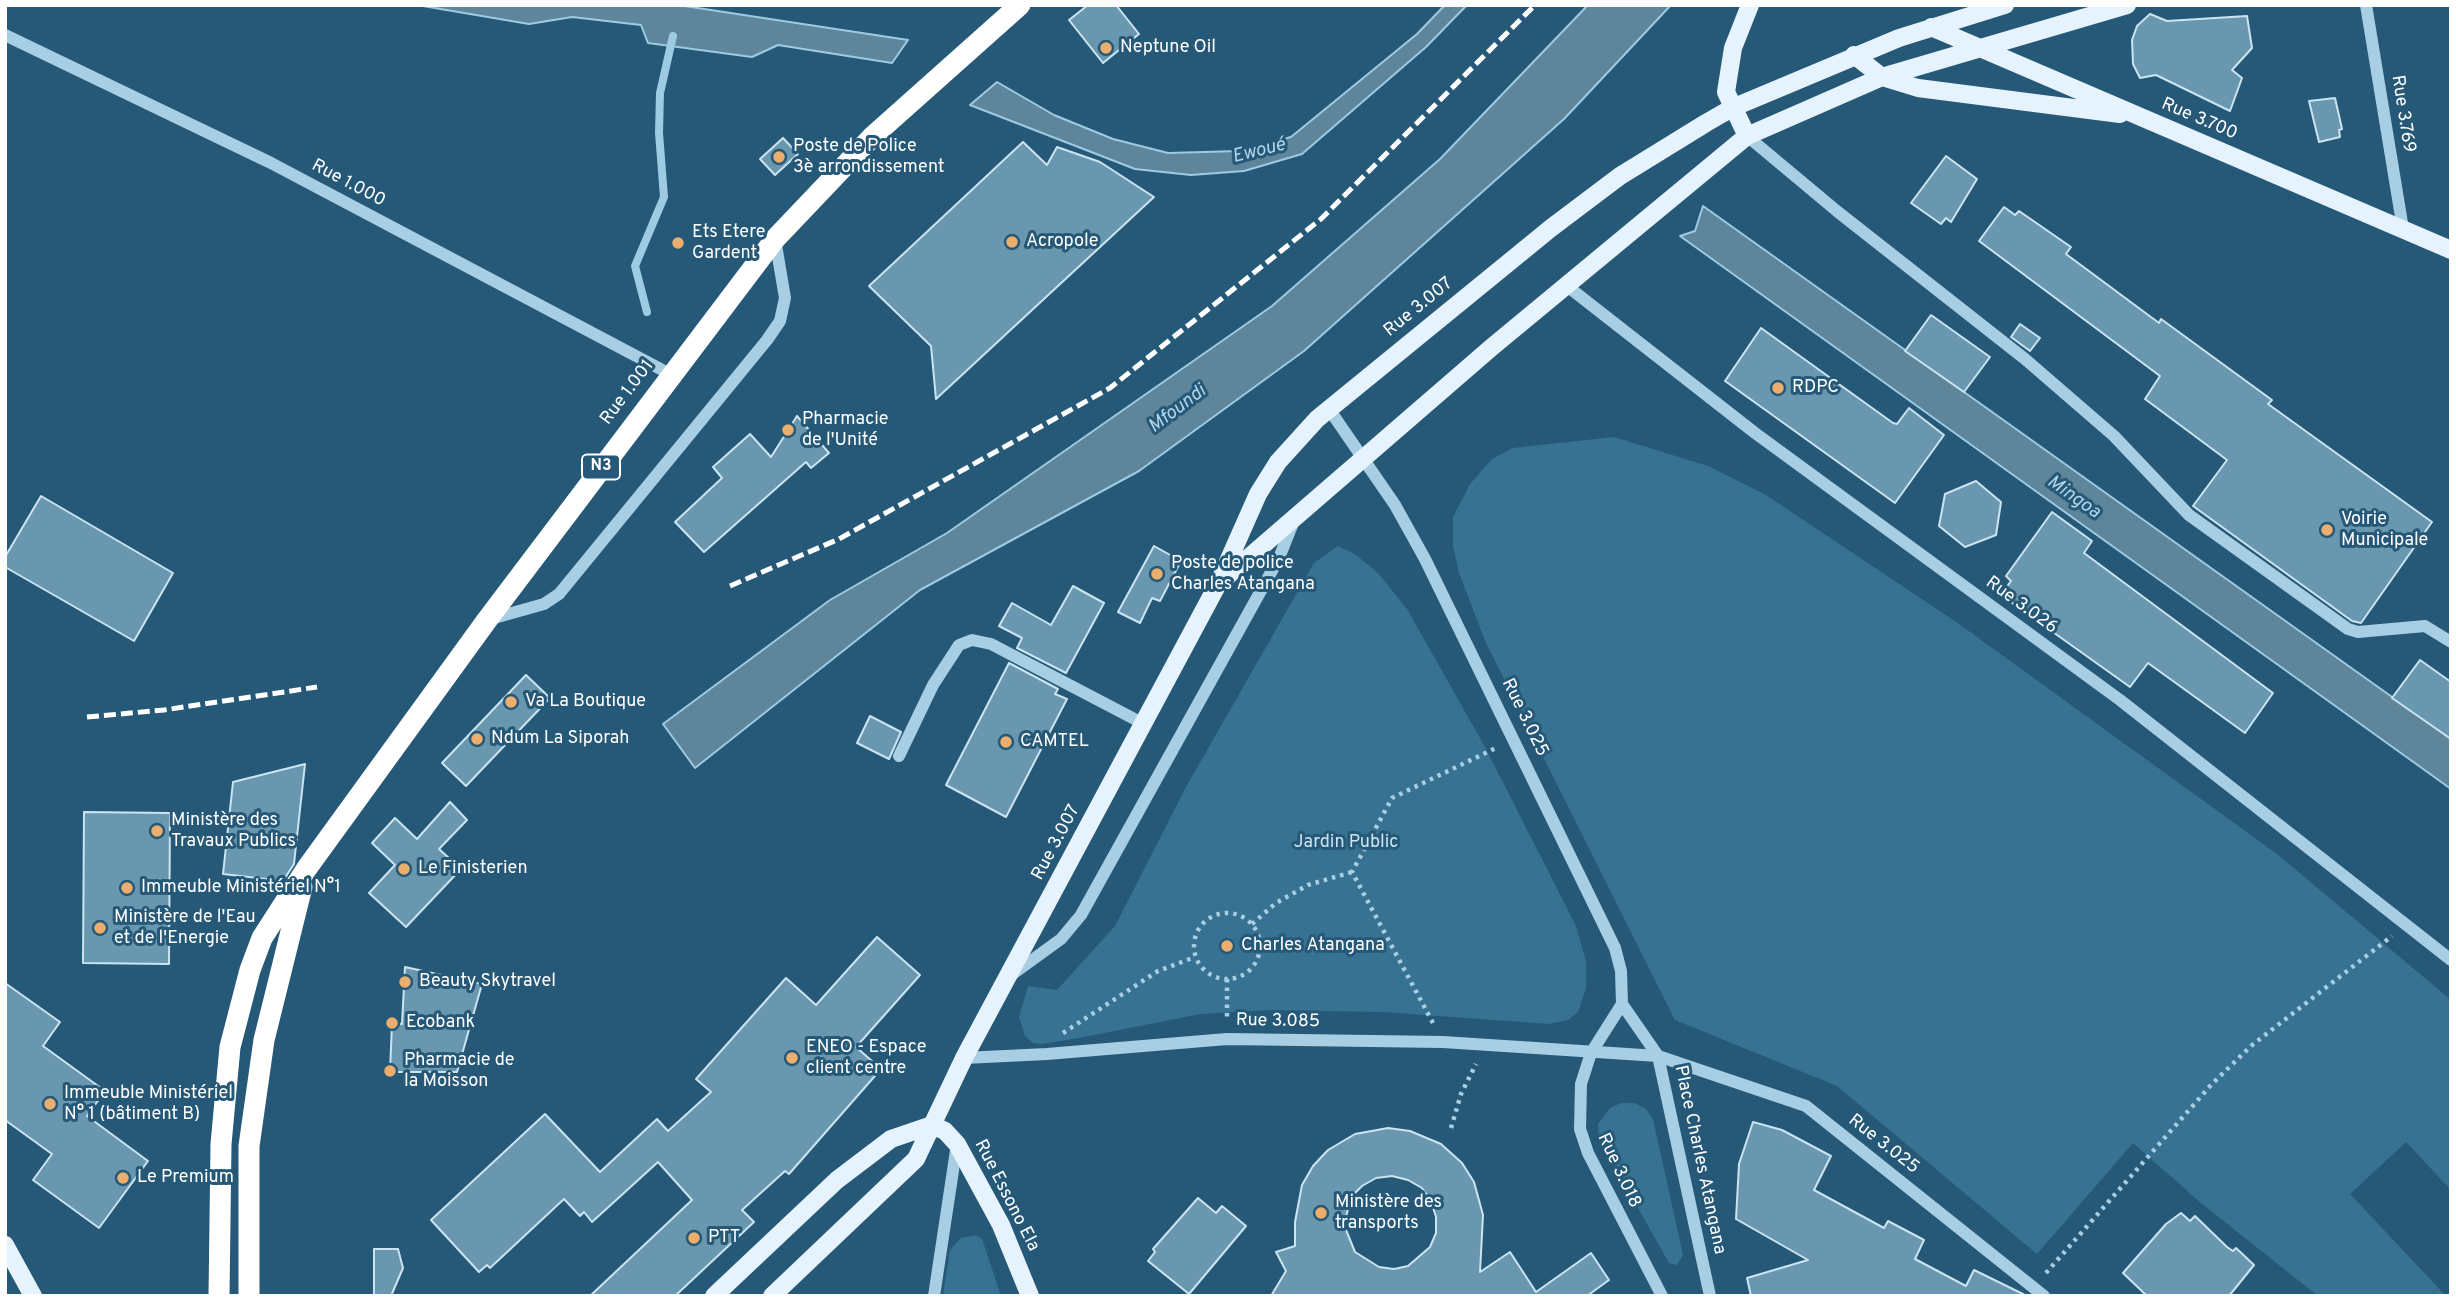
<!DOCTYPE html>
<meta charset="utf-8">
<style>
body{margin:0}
#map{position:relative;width:2456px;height:1301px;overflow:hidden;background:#265977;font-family:Overpass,sans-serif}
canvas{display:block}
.frame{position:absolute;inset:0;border:7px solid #fff;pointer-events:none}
</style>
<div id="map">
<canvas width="2456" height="1301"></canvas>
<div class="frame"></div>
</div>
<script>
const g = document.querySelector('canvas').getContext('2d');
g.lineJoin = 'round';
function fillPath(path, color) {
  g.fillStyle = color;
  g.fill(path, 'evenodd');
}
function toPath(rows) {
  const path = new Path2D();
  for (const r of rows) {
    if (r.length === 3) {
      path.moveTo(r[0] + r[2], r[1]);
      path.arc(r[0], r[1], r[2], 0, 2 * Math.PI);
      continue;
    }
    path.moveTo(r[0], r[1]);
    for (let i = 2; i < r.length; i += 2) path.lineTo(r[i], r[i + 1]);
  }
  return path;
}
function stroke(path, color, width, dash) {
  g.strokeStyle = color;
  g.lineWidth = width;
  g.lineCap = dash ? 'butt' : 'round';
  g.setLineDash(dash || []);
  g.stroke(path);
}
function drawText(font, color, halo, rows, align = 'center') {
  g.font = font + ' Overpass,sans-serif';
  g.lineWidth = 6;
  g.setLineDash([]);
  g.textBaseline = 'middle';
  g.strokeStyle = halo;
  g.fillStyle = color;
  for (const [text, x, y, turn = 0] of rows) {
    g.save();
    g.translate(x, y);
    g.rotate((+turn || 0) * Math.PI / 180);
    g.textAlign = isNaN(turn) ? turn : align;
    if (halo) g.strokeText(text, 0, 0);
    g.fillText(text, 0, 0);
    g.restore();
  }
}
const green = toPath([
 [1614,437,1708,466,1766,495,1959,624,2277,854,2451,1000,2451,1190,2406,1142,2350,1194,2446,1296,2318,1296,2201,1203,2133,1143,2037,1254,1837,1086,1675,1020,1486,643,1459,573,1453,546,1453,517,1470,484,1492,459,1513,448],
 [1338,546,1356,555,1378,573,1407,609,1485,747,1576,926,1586,961,1586,988,1578,1012,1568,1020,1549,1024,1383,1012,1269,1010,1200,1014,1079,1038,1041,1044,1033,1043,1025,1036,1019,1017,1028,986,1057,990,1115,926,1186,787,1314,563],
 [1621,1103,1634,1103,1646,1109,1653,1119,1683,1255,1677,1265,1669,1263,1599,1139,1598,1124,1610,1108],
 [976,1235,982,1239,1001,1296,943,1296,950,1250,961,1238]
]);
const water = toPath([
 [417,5,678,5,908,40,892,63,778,45,752,57,648,43,641,25,572,17,529,24,417,5],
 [1445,5,1467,5,1426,47,1302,154,1244,171,1191,175,1135,169,970,105,997,82,1054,115,1113,139,1168,153,1239,151,1291,137,1417,34,1445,5],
 [1588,5,1671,5,1564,119,1304,351,1139,471,920,590,695,768,663,724,830,600,947,533,1272,306,1440,159,1588,5],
 [1703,206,2451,739,2451,789,1680,236,1695,231,1703,206]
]);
const stream = toPath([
 [647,312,635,266,664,197,659,133,660,93,673,36]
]);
const building = toPath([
 [1088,5,1116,5,1139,34,1103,63,1069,20,1088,5],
 [2150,14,2167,21,2247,16,2252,48,2232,70,2242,78,2230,111,2156,75,2140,78,2133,64,2132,40,2137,26,2150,14],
 [2335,98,2342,129,2339,130,2340,137,2319,142,2309,101,2335,98],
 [783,138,798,154,775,175,760,159,783,138],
 [1023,142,1047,165,1057,147,1100,162,1154,197,936,399,931,346,869,286,1023,142],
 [1946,156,1977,179,1951,222,1946,218,1941,224,1911,203,1946,156],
 [2004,207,2015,215,2019,211,2071,247,2066,254,2159,323,2161,319,2272,400,2268,404,2432,522,2361,623,2352,621,2193,506,2227,460,2145,399,2160,376,1979,241,2004,207],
 [1931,315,1990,357,1964,392,1905,351,1931,315],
 [2020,324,2040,338,2030,351,2011,337,2020,324],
 [1761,328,1893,423,1897,424,1909,408,1944,435,1895,503,1725,381,1761,328],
 [797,416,829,453,811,468,806,462,704,552,675,522,722,478,713,467,750,434,771,457,797,416],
 [1976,481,2001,502,1996,535,1965,547,1939,526,1945,494,1976,481],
 [41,496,173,573,134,641,5,567,5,557,41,496],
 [2052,512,2092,541,2084,553,2273,693,2245,733,2148,663,2130,687,2001,595,2011,581,2006,576,2052,512],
 [1154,546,1181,561,1160,601,1152,598,1140,623,1118,612,1154,546],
 [1073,586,1104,603,1066,673,1017,648,1022,638,999,626,1012,603,1051,625,1073,586],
 [2420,660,2451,682,2451,739,2392,698,2420,660],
 [1009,663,1058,689,1055,694,1067,699,1006,817,946,785,1009,663],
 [526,675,550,698,466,786,442,763,526,675],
 [870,716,901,732,889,759,857,743,870,716],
 [305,764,294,864,283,881,223,874,233,782,305,764],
 [450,802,467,820,439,849,461,869,406,927,369,893,395,865,372,843,395,818,417,839,450,802],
 [84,812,170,813,169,964,83,963,84,812],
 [877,937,920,975,856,1047,881,1069,789,1174,785,1171,742,1210,754,1222,675,1296,590,1296,692,1200,658,1162,592,1222,584,1212,580,1216,564,1199,490,1268,487,1265,479,1272,431,1220,545,1114,600,1172,657,1119,668,1131,711,1092,696,1079,786,978,816,1005,877,937],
 [405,967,482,984,457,1072,390,1072,392,1023,402,1024,405,967],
 [5,983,60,1022,43,1046,105,1091,87,1116,148,1161,99,1228,33,1180,52,1154,5,1120,5,983],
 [1753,1122,1782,1130,1831,1156,1814,1190,1884,1228,1888,1221,1924,1240,1915,1259,1966,1286,1974,1270,2027,1296,1751,1296,1747,1278,1808,1260,1736,1219,1739,1164,1753,1122],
 [1388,1128,1410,1131,1441,1144,1462,1163,1474,1182,1483,1215,1480,1272,1510,1252,1536,1292,1591,1253,1609,1280,1587,1296,1271,1296,1286,1271,1276,1252,1295,1246,1295,1222,1302,1185,1313,1166,1328,1150,1355,1134,1388,1128],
 [1392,1176,1408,1180,1422,1188,1431,1201,1436,1217,1436,1233,1430,1247,1408,1266,1394,1269,1379,1267,1355,1252,1344,1225,1351,1197,1362,1186,1376,1178,1392,1176],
 [1198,1198,1216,1213,1222,1206,1246,1226,1189,1294,1148,1261,1155,1252,1153,1249,1198,1198],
 [2181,1213,2190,1221,2195,1216,2227,1247,2233,1251,2236,1248,2254,1265,2229,1296,2147,1296,2123,1273,2166,1224,2181,1213],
 [374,1249,398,1249,403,1268,391,1296,374,1296,374,1249]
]);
const path = toPath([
 [1227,946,33],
 [1252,924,1276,903,1308,885,1352,872],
 [1227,979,1227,1020],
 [1433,1023,1352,872,1392,798,1498,747],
 [1063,1033,1158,971,1195,957],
 [1451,1128,1461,1094,1476,1064],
 [2046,1273,2211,1085,2251,1046,2392,936]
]);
const minor = toPath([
 [2366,5,2403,229],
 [5,35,271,163,670,374],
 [1747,136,1838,212,2025,359,2114,436,2189,515,2348,629,2358,632,2425,626,2451,642],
 [1567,286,1755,433,2120,700,2451,960],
 [1329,409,1395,505,1425,559,1615,948,1621,971,1622,1004,1658,1056,1710,1296],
 [487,620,544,604,559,594,767,340,780,321,785,298,775,239],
 [899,756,933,685,959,645,972,640,991,644,1144,724],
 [1010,976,1061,939,1081,915,1279,558,1295,518],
 [1622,1004,1591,1053,1581,1084,1580,1129,1588,1153,1662,1296],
 [964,1058,1047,1054,1227,1039,1443,1042,1658,1056,1806,1106,2044,1296],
 [934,1296,957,1144]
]);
const major = toPath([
 [1931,27,2451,250],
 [1854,55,1882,77,1918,88,2120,114],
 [1747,136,1726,92,1733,48,1750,5],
 [1225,578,1492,347,1747,136,1882,77,2127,5],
 [932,1125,945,1131,957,1144,1001,1225,1030,1296],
 [5,1245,33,1296],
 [714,1296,837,1180,891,1139,932,1125],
 [772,1296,916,1159,964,1058,1219,582,1258,494,1278,462,1317,419,1551,228,1620,176,1706,123,1732,108,1899,38,2005,5]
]);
const highway = toPath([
 [219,1296,221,1144,230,1047,250,970,262,938,307,868,487,620,775,239,873,136,1020,5],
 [249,1296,249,1146,264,1040,302,887]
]);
const rail = toPath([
 [730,586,839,539,1110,388,1321,219,1535,5],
 [87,717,164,710,317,687]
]);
const markers = [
 [1106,48,7,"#ebae6d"],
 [779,157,7,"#ebae6d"],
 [1012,242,7,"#ebae6d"],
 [678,243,7,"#ebae6d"],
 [1778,388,7,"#ebae6d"],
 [788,430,7,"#ebae6d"],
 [2327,530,7,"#ebae6d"],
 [1157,574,7,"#ebae6d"],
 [511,702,7,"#ebae6d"],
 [477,739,7,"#ebae6d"],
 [1006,742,7,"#ebae6d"],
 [157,831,7,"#ebae6d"],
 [404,869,7,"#ebae6d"],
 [127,888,7,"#ebae6d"],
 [100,928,7,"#ebae6d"],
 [1227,946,7,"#ebae6d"],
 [405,982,7,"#ebae6d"],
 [392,1023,7,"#ebae6d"],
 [792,1058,7,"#ebae6d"],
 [390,1071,7,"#ebae6d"],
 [50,1104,7,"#ebae6d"],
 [123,1178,7,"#ebae6d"],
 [1321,1213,7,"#ebae6d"],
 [694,1238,7,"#ebae6d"]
];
const shields = [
 [601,467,38]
];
const shieldNames = [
 ["N3",601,467]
];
const poiNames = [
 ["Neptune Oil",1120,48],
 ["Poste de Police",793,147],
 ["3è arrondissement",793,168],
 ["Ets Etere",692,233],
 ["Gardent",692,254],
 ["Acropole",1026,242],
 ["RDPC",1792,388],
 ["Pharmacie",802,420],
 ["de l'Unité",802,441],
 ["Voirie",2341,520],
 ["Municipale",2341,541],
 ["Poste de police",1171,564],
 ["Charles Atangana",1171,585],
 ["Va La Boutique",525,702],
 ["Ndum La Siporah",491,739],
 ["CAMTEL",1020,742],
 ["Ministère des",171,821],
 ["Travaux Publics",171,842],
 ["Le Finisterien",418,869],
 ["Immeuble Ministériel N°1",141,888],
 ["Ministère de l'Eau",114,918],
 ["et de l'Energie",114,939],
 ["Charles Atangana",1241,946],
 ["Beauty Skytravel",419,982],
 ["Ecobank",406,1023],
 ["ENEO - Espace",806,1048],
 ["client centre",806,1069],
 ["Pharmacie de",404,1061],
 ["la Moisson",404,1082],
 ["Immeuble Ministériel",64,1094],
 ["N° 1 (bâtiment B)",64,1115],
 ["Le Premium",137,1178],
 ["Ministère des",1335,1203],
 ["transports",1335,1224],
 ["PTT",708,1238]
];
const streetNames = [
 ["Rue 3.769",2402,114,81],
 ["Rue 3.700",2199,120,23],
 ["Rue 1.000",348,184,28],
 ["Rue 3.007",1419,308,-39],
 ["Rue 1.001",628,393,-53],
 ["Rue 3.026",2021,606,36],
 ["Rue 3.025",1524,718,64],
 ["Rue 3.007",1057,843,-62],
 ["Rue 3.085",1278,1022,1],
 ["Rue 3.025",1883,1145,38],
 ["Place Charles Atangana",1699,1160,78],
 ["Rue 3.018",1618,1171,65],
 ["Rue Essono Ela",1006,1196,63]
];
const parkNames = [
 ["Jardin Public",1346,843]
];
const waterNames = [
 ["Ewoué",1259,152,-14],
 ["Mfoundi",1178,410,-37],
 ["Mingoa",2073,498,35]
];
fillPath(green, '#377293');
fillPath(water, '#5f859b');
stroke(water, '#9ccbe3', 2);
stroke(stream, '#9ccbe3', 8);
fillPath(building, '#6a97b0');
stroke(building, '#cae4f2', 2);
stroke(path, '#a8cee3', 4.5, [3.5, 5]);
stroke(minor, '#a8cee3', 12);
stroke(major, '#e7f3fc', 18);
stroke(highway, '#fff', 21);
stroke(rail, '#fff', 5, [12, 5]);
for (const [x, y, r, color] of markers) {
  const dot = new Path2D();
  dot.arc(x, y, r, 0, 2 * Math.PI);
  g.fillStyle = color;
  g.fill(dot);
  stroke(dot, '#265977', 2.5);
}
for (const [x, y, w] of shields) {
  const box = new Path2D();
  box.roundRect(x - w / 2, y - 12.5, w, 25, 5);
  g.fillStyle = '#265977';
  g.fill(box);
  stroke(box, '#fff', 2);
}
drawText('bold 16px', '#fff', null, shieldNames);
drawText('18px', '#fff', '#265977', poiNames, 'left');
drawText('18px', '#fff', '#265977', streetNames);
drawText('18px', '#cae4f2', '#265977', parkNames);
drawText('italic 19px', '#b3d7eb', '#265977', waterNames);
</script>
